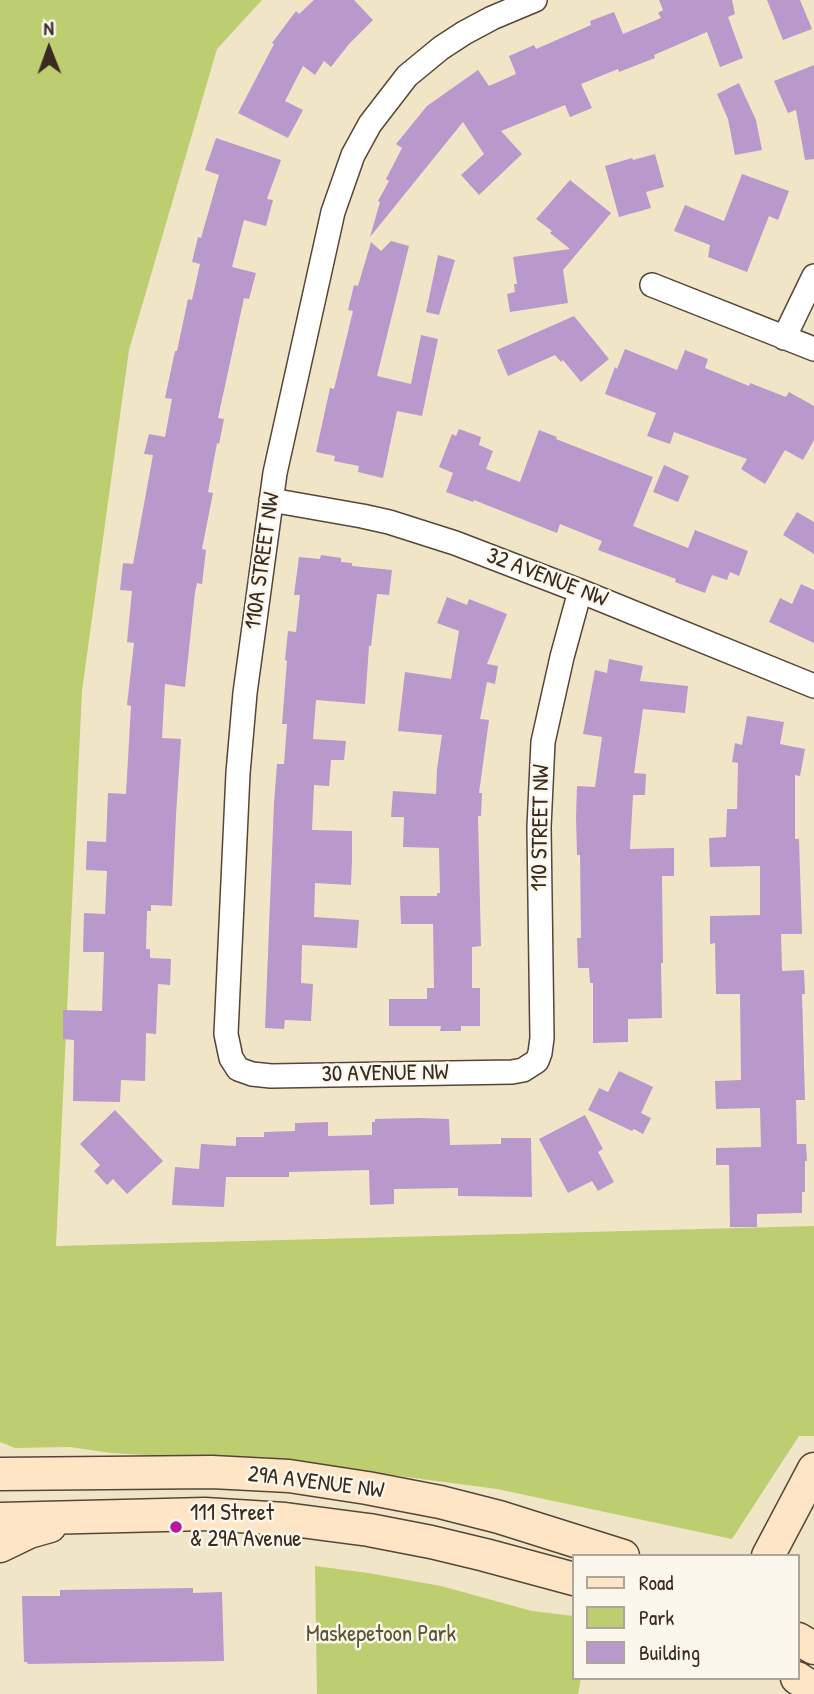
<!DOCTYPE html>
<style>
body{margin:0}
#map{position:relative;width:814px;height:1694px;overflow:hidden;background:#f1e5c8;font-family:"Patrick Hand",sans-serif}
canvas{display:block}
.legend{position:absolute;left:572px;top:1554px;width:228px;height:126px;box-sizing:border-box;background:#fbf7ec;border:2px solid #aea59a;margin:0;padding:9px 12px;list-style:none;font-size:21px;color:#3b2a1e}
.legend li{display:flex;align-items:center;gap:14px;height:35px}
.legend b{width:35px;border:2px solid #aea59a}
.north{position:absolute;left:14px;top:14px;width:70px;height:70px;-webkit-text-stroke:5px #fbf7ec;paint-order:stroke;rotate:359deg;font-size:19px;font-weight:700;line-height:28px;text-align:center;color:#3b2a1e}
.north::after{content:'';display:block;margin:auto;width:24px;height:32px;background:#3b2a1e;clip-path:polygon(50% 0,100% 100%,50% 72%,0 100%)}
</style>
<div id="map">
<canvas width="814" height="1694"></canvas>
<ul class="legend">
<li><b style="height:9px;background:#fde5c5"></b>Road</li>
<li><b style="height:19px;background:#bdce71"></b>Park</li>
<li><b style="height:19px;background:#b998cc"></b>Building</li>
</ul>
<div class="north">N</div>
</div>
<script>
const g = document.querySelector('canvas').getContext('2d');
g.lineJoin = 'round';
function fillPath(path, color) {
  g.fillStyle = color;
  g.fill(path, 'evenodd');
}
function toPath(rows) {
  const path = new Path2D();
  for (const r of rows) {
    path.moveTo(r[0], r[1]);
    for (let i = 2; i < r.length; i += 2) path.lineTo(r[i], r[i + 1]);
  }
  return path;
}
function stroke(path, color, width, dash) {
  g.strokeStyle = color;
  g.lineWidth = width;
  g.lineCap = dash ? 'butt' : 'round';
  g.setLineDash(dash || []);
  g.stroke(path);
}
function drawText(font, color, halo, rows, align = 'center') {
  g.font = font + ' "Patrick Hand",sans-serif';
  g.lineWidth = 5;
  g.setLineDash([]);
  g.textBaseline = 'middle';
  g.strokeStyle = halo;
  g.fillStyle = color;
  for (const [text, x, y, turn = 0] of rows) {
    g.save();
    g.translate(x, y);
    g.rotate((+turn || 0) * Math.PI / 180);
    g.textAlign = isNaN(turn) ? turn : align;
    if (halo) g.strokeText(text, 0, 0);
    g.fillText(text, 0, 0);
    g.restore();
  }
}
const green = toPath([
 [0,0,262,0,217,49,129,350,82,691,56,1246,814,1226,814,1436,799,1436,732,1539,497,1489,315,1465,111,1453,70,1447,15,1448,0,1442],
 [315,1566,368,1573,441,1586,532,1611,574,1616,574,1678,581,1678,578,1694,317,1694]
]);
const building = toPath([
 [314,0,354,0,373,20,349,44,331,67,324,61,315,75,303,66,285,101,303,110,288,138,238,113,274,44,272,43,296,11,299,14],
 [659,0,732,0,735,14,728,17,743,58,720,67,707,32,654,55,655,58,619,72,618,69,581,84,592,108,570,117,565,105,501,131,522,154,479,195,461,175,484,154,463,122,370,237,380,202,378,201,389,181,386,179,402,148,396,144,427,106,478,70,489,86,516,74,509,56,534,45,536,49,591,25,590,21,614,12,623,34,661,18,658,13,663,10],
 [767,0,800,0,812,29,783,40],
 [814,65,814,159,805,160,796,110,788,113,774,81],
 [739,83,756,120,762,150,735,155,728,119,717,94],
 [216,138,281,160,267,199,273,200,266,226,244,220,232,267,256,273,249,299,244,298,218,418,224,419,219,444,217,443,208,492,213,493,202,549,206,550,202,584,197,583,195,592,185,687,165,684,162,738,181,739,176,815,172,906,151,905,151,911,147,911,146,949,150,949,150,958,171,959,170,985,158,984,156,1034,146,1033,145,1081,121,1080,120,1102,73,1101,74,1040,63,1039,63,1010,102,1011,104,952,83,952,84,913,105,914,107,871,86,870,87,841,106,842,108,793,126,794,131,706,127,705,134,643,127,642,132,591,120,590,123,563,133,564,153,455,144,454,149,434,165,437,172,399,165,398,175,351,177,351,188,299,192,300,200,264,192,262,198,237,201,238,219,175,205,170],
 [655,154,664,187,646,192,651,208,619,217,605,166,632,158,633,160],
 [742,174,789,191,778,220,769,216,747,272,708,257,710,245,674,231,685,205,724,221],
 [570,180,611,213,563,270,568,303,510,312,507,294,515,292,514,284,517,284,513,257,570,249,550,233,552,231,536,219],
 [391,241,409,246,377,376,411,384,421,335,438,339,422,416,397,411,383,478,358,472,359,466,334,461,335,456,316,452,330,388,334,389,353,311,348,310,354,285,358,286,371,242,381,251],
 [438,255,455,260,439,315,426,312],
 [574,316,609,359,581,382,563,360,561,362,555,355,508,376,497,350],
 [625,349,677,370,685,350,708,359,705,368,749,386,750,383,786,397,789,392,814,406,814,440,803,460,785,450,765,484,741,469,747,459,674,432,670,444,647,436,656,413,605,394,615,367,617,369],
 [459,429,481,437,479,445,493,451,486,469,520,482,539,430,557,437,556,439,653,477,633,526,688,548,695,530,748,551,739,576,730,572,727,580,712,575,705,593,675,582,676,579,598,550,602,541,560,524,557,533,474,500,473,502,446,492,453,473,439,467,452,434,456,436],
 [664,465,689,476,678,502,653,492],
 [797,512,814,522,814,554,783,535],
 [321,555,341,558,341,562,352,563,352,566,392,570,389,595,377,594,371,646,369,646,365,704,316,700,313,739,346,741,344,760,331,760,329,786,314,785,312,830,352,831,352,860,351,885,315,883,314,917,359,920,357,948,302,945,301,983,313,984,311,1021,285,1020,284,1029,265,1028,274,803,277,764,284,764,287,724,282,724,287,661,285,660,288,631,296,632,300,595,294,595,299,557,320,559],
 [801,584,814,590,814,643,769,622,780,598,792,604],
 [447,597,467,605,469,599,507,614,487,664,498,666,495,684,487,682,480,719,489,720,479,793,482,793,481,816,478,816,481,946,472,947,472,988,480,988,480,1026,461,1026,461,1031,440,1031,441,1026,389,1026,389,999,427,999,427,988,434,988,433,924,401,924,400,896,437,896,437,893,440,893,439,848,403,847,404,817,391,817,393,791,436,794,437,769,442,735,398,731,405,672,451,679,459,631,437,623],
 [609,659,643,666,640,681,688,686,685,713,643,709,634,773,646,774,645,795,633,795,630,849,674,848,674,876,662,876,663,963,661,963,662,1018,628,1019,628,1042,593,1043,593,983,590,983,589,968,578,968,577,938,581,938,580,855,577,855,576,817,577,786,595,787,602,737,583,734,595,670,607,673],
 [747,716,784,722,780,744,805,749,800,776,795,775,795,839,799,839,802,934,781,934,782,971,804,970,805,994,802,994,805,1100,796,1100,797,1144,806,1144,807,1161,805,1161,805,1192,802,1192,802,1213,757,1214,757,1227,730,1227,729,1165,716,1165,716,1148,761,1147,760,1108,716,1109,715,1081,741,1080,740,994,716,994,715,943,710,944,710,916,760,915,760,866,710,867,709,838,726,837,727,809,737,809,738,763,732,762,735,743,742,745],
 [619,1071,653,1087,641,1113,651,1118,643,1134,634,1129,632,1131,588,1110,599,1088,608,1092],
 [115,1110,163,1161,127,1194,113,1179,107,1185,94,1171,100,1165,80,1144],
 [585,1115,603,1149,598,1152,614,1182,598,1191,592,1181,568,1193,539,1139],
 [418,1118,449,1119,450,1145,501,1144,501,1138,531,1138,532,1197,458,1196,458,1188,394,1189,394,1204,370,1205,369,1170,289,1172,289,1177,226,1177,224,1207,172,1205,175,1167,199,1169,201,1144,236,1146,236,1137,264,1137,264,1132,295,1131,295,1123,328,1122,328,1136,372,1135,372,1122,375,1122,375,1119],
 [193,1588,193,1593,222,1592,224,1661,28,1664,27,1662,24,1662,22,1596,60,1596,60,1590]
]);
const street = toPath([
 [535,0,492,18,464,33,441,48,407,76,370,124,353,155,333,212,275,473,245,693,238,773,226,1034,231,1058,238,1069,252,1074,271,1076,512,1072,523,1070,537,1061,540,1053,542,1038,539,827,543,742,562,657,580,591],
 [652,285,814,349],
 [784,338,814,276],
 [271,500,362,516,389,522,455,543,580,591,814,686]
]);
const secondary = toPath([
 [0,1474,212,1472,289,1476,367,1488,440,1502,499,1517,623,1556],
 [0,1519,205,1514,285,1519,369,1530,431,1542,485,1555,574,1579],
 [0,1546,29,1532,50,1526],
 [768,1556,814,1469],
 [798,1639,814,1648],
 [797,1678,814,1689]
]);
const markers = [
 [176,1527,7,"#b5179e"]
];
const streetNames = [
 ["110A STREET NW",263,561,-82],
 ["32 AVENUE NW",547,578,21],
 ["110 STREET NW",541,828,-89],
 ["30 AVENUE NW",385,1074,-1],
 ["29A AVENUE NW",316,1483,7]
];
const poiNames = [
 ["111 Street",190,1514],
 ["& 29A Avenue",190,1540]
];
const parkNames = [
 ["Maskepetoon Park",381,1635]
];
fillPath(green, '#bdce71');
fillPath(building, '#b998cc');
stroke(street, '#564638', 26);
stroke(secondary, '#564638', 35);
stroke(street, '#fff', 23);
stroke(secondary, '#fde5c5', 32);
for (const [x, y, r, color] of markers) {
  const dot = new Path2D();
  dot.arc(x, y, r, 0, 2 * Math.PI);
  g.fillStyle = color;
  g.fill(dot);
  stroke(dot, '#fbf7ec', 2.5);
}
drawText('23px', '#3b2a1e', '#fbf7ec', streetNames);
drawText('23px', '#3b2a1e', '#fbf7ec', poiNames, 'left');
drawText('23px', '#5c5333', '#fbf7ec', parkNames);
</script>
